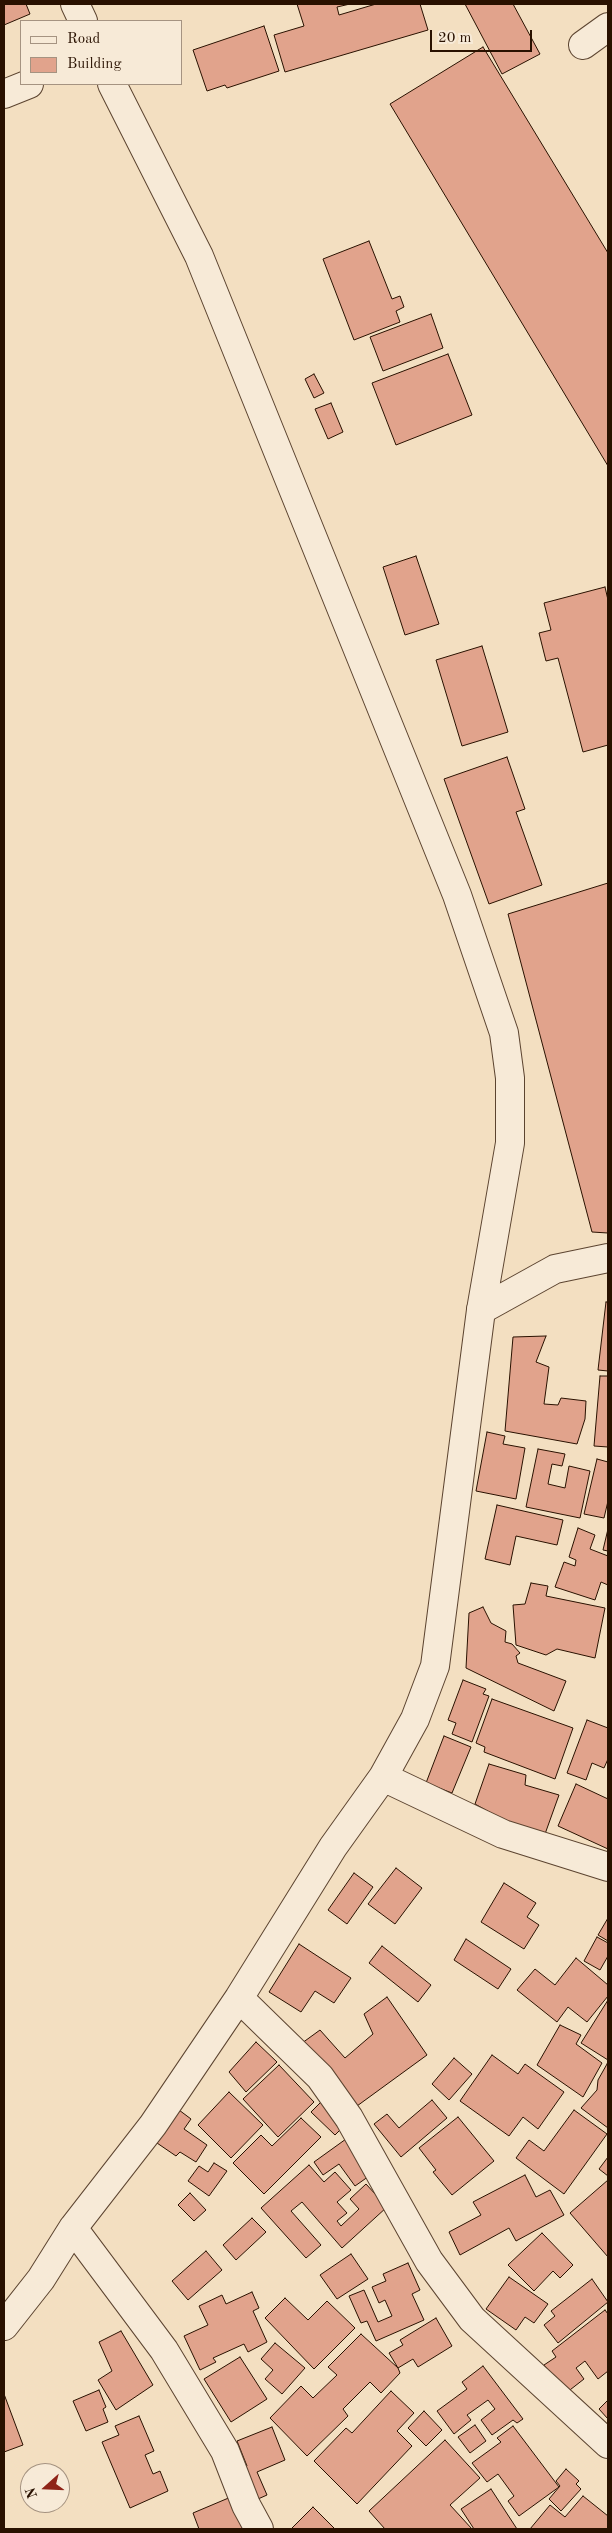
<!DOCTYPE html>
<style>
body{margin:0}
#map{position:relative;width:612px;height:2533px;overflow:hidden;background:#f3dfc1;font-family:"Old Standard TT",serif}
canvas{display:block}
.frame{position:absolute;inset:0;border:5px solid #291100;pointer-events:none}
.legend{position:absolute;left:20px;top:20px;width:162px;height:65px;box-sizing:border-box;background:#f7ead7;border:1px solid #a59381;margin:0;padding:6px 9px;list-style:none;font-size:15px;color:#291100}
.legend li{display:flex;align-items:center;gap:10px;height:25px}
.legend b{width:25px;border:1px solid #a59381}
.north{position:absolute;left:20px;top:2463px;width:50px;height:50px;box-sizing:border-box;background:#f7ead7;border:1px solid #a59381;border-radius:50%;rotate:250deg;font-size:14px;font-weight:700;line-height:20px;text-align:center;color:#291100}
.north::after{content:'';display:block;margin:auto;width:18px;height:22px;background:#8f2418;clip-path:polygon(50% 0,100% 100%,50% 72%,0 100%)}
.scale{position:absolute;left:430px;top:30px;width:102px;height:22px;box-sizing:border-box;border:2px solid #291100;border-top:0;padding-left:6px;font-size:15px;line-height:18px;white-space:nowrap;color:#291100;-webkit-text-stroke:4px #f7ead7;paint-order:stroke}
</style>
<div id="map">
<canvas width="612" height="2533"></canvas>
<div class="frame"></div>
<ul class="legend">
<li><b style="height:6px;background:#f7ead7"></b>Road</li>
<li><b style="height:14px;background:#e1a38c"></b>Building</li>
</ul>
<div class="north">N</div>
<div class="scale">20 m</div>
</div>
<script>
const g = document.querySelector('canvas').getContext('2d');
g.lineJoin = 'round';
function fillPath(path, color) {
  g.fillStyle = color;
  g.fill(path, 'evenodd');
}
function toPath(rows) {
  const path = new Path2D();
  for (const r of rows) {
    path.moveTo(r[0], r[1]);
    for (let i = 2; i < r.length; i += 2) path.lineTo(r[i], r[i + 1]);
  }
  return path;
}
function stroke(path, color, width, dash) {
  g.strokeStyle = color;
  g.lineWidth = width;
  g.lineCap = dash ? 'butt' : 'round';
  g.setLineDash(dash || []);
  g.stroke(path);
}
const building = toPath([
 [4,4,26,4,30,14,4,25,4,4],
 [297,4,350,4,337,7,339,15,376,4,420,4,428,30,285,72,274,35,304,26,297,4],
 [465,4,513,4,540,54,502,74,465,4],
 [264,26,279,71,227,88,225,85,207,91,193,50,264,26],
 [483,47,608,253,608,466,390,104,483,47],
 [369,241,392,299,400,296,404,307,396,311,400,322,354,340,323,259,369,241],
 [431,314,443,348,383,371,370,337,431,314],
 [448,354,472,415,396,445,372,383,448,354],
 [314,374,324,393,314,398,305,379,314,374],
 [331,403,343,432,328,439,315,409,331,403],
 [416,556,439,624,405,635,383,567,416,556],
 [605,587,608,600,608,745,583,752,558,658,546,661,539,633,551,630,544,603,605,587],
 [482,646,508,732,462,746,436,660,482,646],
 [507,757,525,809,516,812,542,885,489,904,444,779,507,757],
 [608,883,608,1233,592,1232,508,914,608,883],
 [606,1302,608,1302,608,1371,598,1370,606,1302],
 [546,1336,536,1362,549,1367,544,1404,558,1405,561,1398,586,1401,585,1419,577,1444,505,1431,513,1337,546,1336],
 [600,1376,608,1376,608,1447,594,1446,600,1376],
 [487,1432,505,1436,503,1444,525,1448,516,1499,476,1491,487,1432],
 [538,1449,565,1454,562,1466,552,1464,548,1484,565,1488,569,1466,590,1471,580,1518,526,1507,538,1449],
 [597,1459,608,1462,608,1501,604,1518,584,1514,597,1459],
 [497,1505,563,1520,557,1545,516,1536,510,1565,485,1559,497,1505],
 [578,1528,595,1535,590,1549,608,1556,608,1585,601,1582,595,1600,555,1587,564,1562,575,1566,576,1560,569,1557,578,1528],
 [608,1529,608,1551,603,1550,608,1529],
 [531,1583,548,1586,546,1596,605,1608,595,1658,557,1649,546,1655,516,1645,513,1605,525,1604,531,1583],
 [483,1607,491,1623,506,1631,505,1642,512,1644,520,1653,516,1656,518,1663,566,1681,554,1711,466,1668,469,1613,483,1607],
 [463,1680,486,1689,483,1694,489,1696,472,1742,452,1734,456,1723,448,1720,463,1680],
 [492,1699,573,1728,555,1779,484,1752,485,1747,476,1743,492,1699],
 [587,1720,608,1728,608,1759,604,1768,592,1763,586,1780,567,1773,587,1720],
 [444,1736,471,1747,452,1793,426,1783,444,1736],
 [489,1764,526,1775,525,1785,559,1795,545,1834,508,1829,500,1818,475,1804,489,1764],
 [576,1784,608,1799,608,1849,558,1826,576,1784],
 [396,1868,422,1888,395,1924,368,1904,396,1868],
 [354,1873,373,1887,347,1924,328,1910,354,1873],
 [504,1883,536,1903,527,1917,539,1925,524,1949,481,1922,504,1883],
 [608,1918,608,1941,598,1935,608,1918],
 [597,1937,608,1943,608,1956,600,1970,584,1961,597,1937],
 [466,1939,511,1969,498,1989,454,1960,466,1939],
 [299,1944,351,1978,334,2003,315,1991,301,2012,269,1992,299,1944],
 [382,1946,431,1985,418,2002,369,1963,382,1946],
 [576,1958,608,1985,608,1996,587,2022,568,2007,557,2022,517,1990,535,1969,555,1985,576,1958],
 [387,1997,427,2055,357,2106,298,2046,320,2030,345,2058,373,2034,364,2014,387,1997],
 [608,2000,608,2060,581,2043,608,2000],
 [560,2025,581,2035,576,2044,602,2063,583,2097,537,2065,560,2025],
 [256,2042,277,2062,246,2092,229,2072,256,2042],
 [492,2055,518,2074,525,2064,564,2092,538,2129,523,2117,509,2136,460,2101,492,2055],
 [454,2058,472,2074,449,2100,432,2084,454,2058],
 [607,2064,608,2065,608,2128,581,2108,597,2090,598,2080,607,2064],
 [279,2065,314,2102,278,2137,243,2099,279,2065],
 [229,2092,263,2125,231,2158,198,2125,229,2092],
 [432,2100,447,2118,401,2157,374,2124,387,2114,399,2128,432,2100],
 [322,2101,346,2124,335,2135,311,2112,322,2101],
 [179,2110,191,2119,184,2129,207,2145,196,2162,180,2152,176,2156,157,2143,179,2110],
 [574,2110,607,2134,564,2194,516,2158,529,2140,544,2151,574,2110],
 [458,2117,494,2161,452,2195,433,2172,436,2170,419,2148,458,2117],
 [301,2118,321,2137,264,2194,233,2163,261,2135,272,2146,301,2118],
 [346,2139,372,2174,355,2186,339,2164,323,2175,314,2162,346,2139],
 [608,2157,608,2176,599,2169,608,2157],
 [214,2163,227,2171,209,2196,188,2181,199,2166,208,2172,214,2163],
 [309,2165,324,2182,335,2172,351,2190,337,2202,347,2213,337,2221,341,2226,359,2209,350,2199,366,2184,387,2207,342,2248,302,2202,291,2211,321,2245,306,2258,261,2208,309,2165],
 [525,2175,536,2197,550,2190,564,2215,516,2241,509,2228,460,2255,449,2232,481,2215,473,2202,525,2175],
 [608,2180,608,2257,570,2213,608,2180],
 [190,2193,206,2210,194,2221,178,2205,190,2193],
 [252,2218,266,2232,236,2260,223,2245,252,2218],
 [542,2233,573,2265,560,2278,553,2271,534,2291,508,2265,542,2233],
 [206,2251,222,2270,188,2300,172,2281,206,2251],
 [351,2254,368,2279,337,2299,320,2275,351,2254],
 [408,2263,420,2290,412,2294,424,2320,376,2341,367,2321,361,2323,349,2296,364,2290,378,2322,392,2316,385,2300,379,2303,372,2287,386,2281,383,2274,408,2263],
 [509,2277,548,2304,534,2323,525,2317,516,2330,486,2309,509,2277],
 [592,2279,608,2302,558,2343,544,2325,555,2316,551,2311,592,2279],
 [252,2292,259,2308,253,2311,267,2342,248,2352,244,2344,213,2358,216,2362,200,2370,184,2336,208,2325,199,2306,222,2295,226,2304,252,2292],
 [285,2298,308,2320,327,2301,355,2328,314,2369,265,2318,285,2298],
 [605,2310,608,2314,608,2371,598,2379,585,2361,576,2368,584,2379,566,2393,544,2365,556,2357,552,2351,605,2310],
 [436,2318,452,2346,418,2367,413,2359,398,2368,389,2353,403,2345,400,2340,436,2318],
 [121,2331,153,2385,116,2410,98,2380,112,2371,99,2342,121,2331],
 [361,2334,398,2368,400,2373,381,2393,370,2382,343,2409,348,2416,307,2456,270,2418,301,2386,313,2398,337,2375,328,2367,361,2334],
 [275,2343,305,2368,282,2394,265,2379,273,2370,261,2359,275,2343],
 [240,2357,267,2399,231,2422,204,2379,240,2357],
 [483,2366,523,2419,517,2423,513,2420,492,2435,481,2420,495,2409,488,2400,467,2415,471,2420,454,2434,437,2411,467,2389,462,2382,483,2366],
 [99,2390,106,2407,103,2409,108,2422,86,2431,73,2401,99,2390],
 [391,2391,414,2413,397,2431,412,2446,357,2504,314,2461,346,2428,352,2433,391,2391],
 [4,2394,23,2445,4,2452,4,2394],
 [608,2400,608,2419,599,2409,608,2400],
 [424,2411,442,2430,426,2446,408,2428,424,2411],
 [139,2416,154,2451,145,2455,153,2474,160,2471,168,2491,130,2508,102,2442,119,2435,115,2426,139,2416],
 [475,2425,486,2441,470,2453,458,2437,475,2425],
 [513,2426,559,2487,519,2516,508,2501,514,2496,498,2474,487,2482,472,2463,501,2442,497,2438,513,2426],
 [272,2427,285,2460,257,2472,267,2495,249,2503,236,2471,247,2466,237,2441,272,2427],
 [445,2440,480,2478,450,2505,472,2529,385,2529,369,2511,445,2440],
 [566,2469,579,2481,576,2484,581,2489,561,2511,549,2499,560,2486,556,2481,566,2469],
 [491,2489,517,2529,474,2529,461,2509,491,2489],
 [238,2494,253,2529,199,2529,193,2513,238,2494],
 [583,2496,608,2516,608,2529,530,2529,550,2505,565,2517,583,2496],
 [313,2507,335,2529,291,2529,313,2507]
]);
const minor = toPath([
 [583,45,608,27],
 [383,1777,503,1834,608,1867],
 [239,1998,320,2077,349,2118,429,2261,472,2319,608,2444],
 [73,2228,164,2350,225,2451,246,2505,259,2529],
 [4,2326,41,2279,73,2228,153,2125,239,1998,333,1847,383,1777,415,1719,435,1666,481,1310]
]);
const tertiary = toPath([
 [75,4,83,21],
 [112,84,199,256,457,895,504,1033,510,1078,510,1143,481,1310],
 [4,94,29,84],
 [481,1310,555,1269,608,1258]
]);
fillPath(building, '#e1a38c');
stroke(building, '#291100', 1);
stroke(minor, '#5c4430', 30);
stroke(tertiary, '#5c4430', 30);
stroke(minor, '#f7ead7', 28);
stroke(tertiary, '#f7ead7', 28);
</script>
